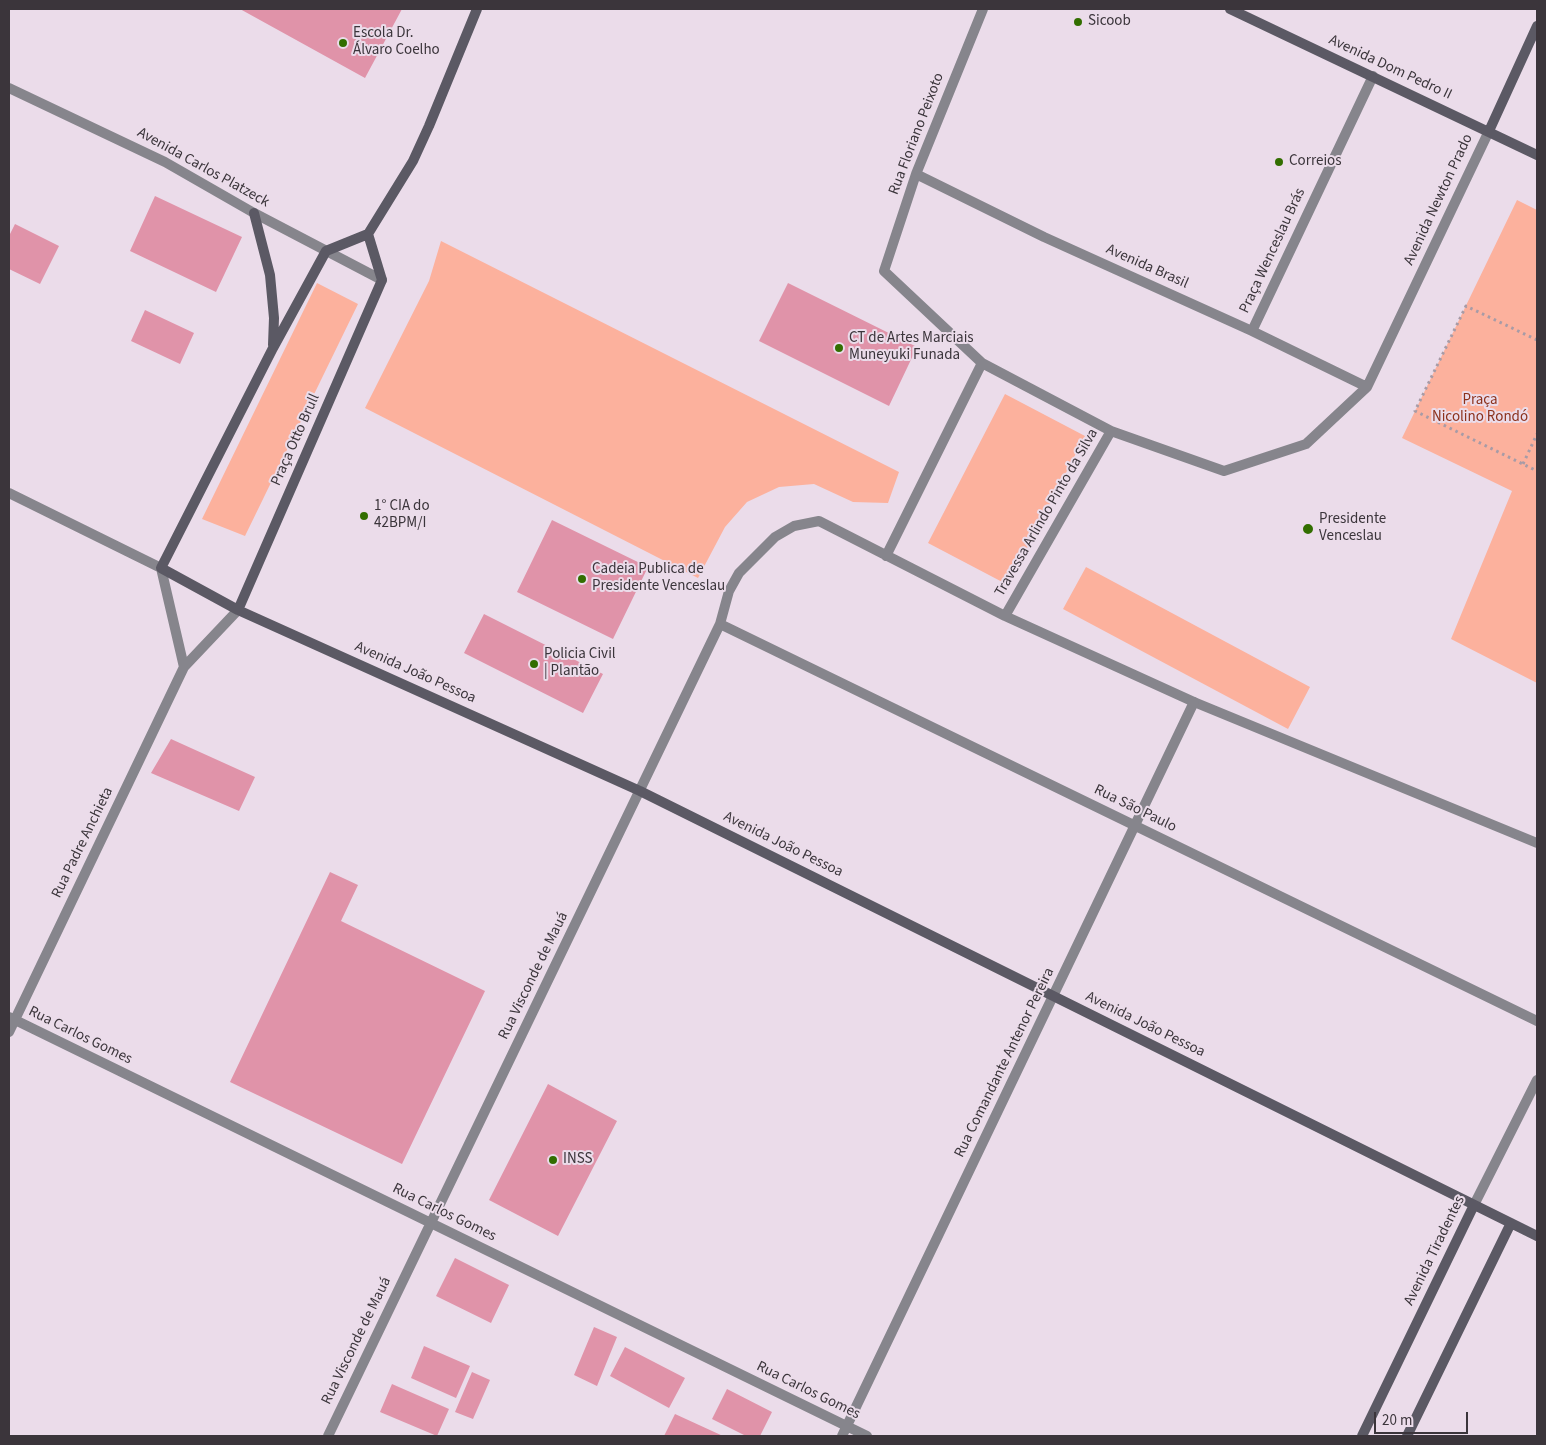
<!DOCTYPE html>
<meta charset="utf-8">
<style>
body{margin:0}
#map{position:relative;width:1546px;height:1445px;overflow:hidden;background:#ebdcea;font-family:"Source Sans 3",sans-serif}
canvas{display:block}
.frame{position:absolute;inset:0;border:10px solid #3b353b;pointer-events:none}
.scale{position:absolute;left:1374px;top:1412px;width:94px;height:22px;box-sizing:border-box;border:2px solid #3b353b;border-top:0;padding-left:6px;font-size:15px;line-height:18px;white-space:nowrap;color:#3b353b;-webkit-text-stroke:4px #ebdcea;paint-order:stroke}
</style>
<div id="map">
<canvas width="1546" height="1445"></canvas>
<div class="frame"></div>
<div class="scale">20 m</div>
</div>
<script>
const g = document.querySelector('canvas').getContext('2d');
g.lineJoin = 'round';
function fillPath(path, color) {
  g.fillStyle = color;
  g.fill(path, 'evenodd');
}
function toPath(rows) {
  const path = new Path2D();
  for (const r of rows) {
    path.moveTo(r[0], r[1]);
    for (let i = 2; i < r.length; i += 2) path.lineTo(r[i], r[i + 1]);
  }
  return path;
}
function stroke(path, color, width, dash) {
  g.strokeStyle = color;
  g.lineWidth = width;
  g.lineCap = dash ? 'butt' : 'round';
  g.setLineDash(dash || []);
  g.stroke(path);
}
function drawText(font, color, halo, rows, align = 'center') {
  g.font = font + ' "Source Sans 3",sans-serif';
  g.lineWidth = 4;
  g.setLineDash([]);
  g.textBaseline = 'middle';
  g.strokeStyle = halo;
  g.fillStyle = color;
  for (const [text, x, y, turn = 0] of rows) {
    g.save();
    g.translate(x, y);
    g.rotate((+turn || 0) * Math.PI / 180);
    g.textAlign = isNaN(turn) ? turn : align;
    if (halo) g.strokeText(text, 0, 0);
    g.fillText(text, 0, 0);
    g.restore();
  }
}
const green = toPath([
 [1517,200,1537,210,1537,683,1451,639,1512,491,1402,438],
 [441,241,899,472,888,503,853,502,814,484,779,487,747,502,725,527,698,578,365,408,429,281],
 [317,283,358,304,245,536,202,519],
 [1005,394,1085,436,1008,585,928,543],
 [1086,567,1310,687,1288,729,1063,609]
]);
const building = toPath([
 [240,9,402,9,365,78],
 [155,196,242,237,216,292,130,251],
 [15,224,59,246,40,284,9,269,9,236],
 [788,283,917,347,889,406,759,341],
 [145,310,194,333,180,364,131,341],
 [552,520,648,567,613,639,517,592],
 [484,614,603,674,583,713,464,653],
 [171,739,255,777,239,811,151,773],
 [330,872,358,885,341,921,485,991,402,1164,230,1082],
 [548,1084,617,1121,558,1236,489,1200],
 [455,1258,509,1285,491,1323,436,1296],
 [594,1327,617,1337,597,1386,574,1375],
 [424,1346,470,1366,456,1398,411,1378],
 [625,1347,685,1378,669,1408,610,1376],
 [472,1372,490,1380,473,1419,455,1412],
 [392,1384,449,1409,437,1436,380,1412],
 [727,1389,772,1412,760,1436,746,1436,712,1419],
 [675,1414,723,1436,664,1436]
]);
const path = toPath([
 [1537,340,1466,306,1415,411,1537,471],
 [1523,464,1537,434]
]);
const service = toPath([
 [1194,702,1537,843]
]);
const minor = toPath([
 [983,9,916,174,884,271,982,363,1111,431,1224,471,1306,444,1367,387,1489,131],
 [916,174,1044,237,1252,331,1367,387],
 [1252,331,1373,76],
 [9,493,161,568,184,667],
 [886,556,982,363],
 [1005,616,1111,431],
 [720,624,1537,1021],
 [9,1017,867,1436],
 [9,1032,184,667,238,610],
 [1474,1205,1537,1080],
 [328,1436,720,624,729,591,739,573,775,537,794,526,819,521,1005,616,1194,702,842,1436]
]);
const tertiary = toPath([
 [9,88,165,162,254,213,382,280]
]);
const secondary = toPath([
 [477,9,429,126,413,161,368,234,326,251,273,348,161,568,238,610,640,791,1537,1236],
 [1230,9,1537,155],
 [1489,131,1537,26],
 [254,213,270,275,274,318,273,345],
 [238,610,382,280,368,234],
 [1362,1436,1474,1205],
 [1407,1436,1511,1223]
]);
const markers = [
 [1078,22,5,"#326e00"],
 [343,43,5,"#326e00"],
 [1279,162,5,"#326e00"],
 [839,348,5,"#326e00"],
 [364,516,5,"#326e00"],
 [1308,529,6,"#326e00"],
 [582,579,5,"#326e00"],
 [534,664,5,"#326e00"],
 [553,1160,5,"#326e00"]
];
const poiNames = [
 ["Sicoob",1088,22],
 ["Escola Dr.",353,34],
 ["Álvaro Coelho",353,51],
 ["Correios",1289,162],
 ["CT de Artes Marciais",849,339],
 ["Muneyuki Funada",849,356],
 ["1° CIA do",374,507],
 ["42BPM/I",374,524],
 ["Presidente",1319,520],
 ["Venceslau",1319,537],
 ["Cadeia Publica de",592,570],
 ["Presidente Venceslau",592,587],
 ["Policia Civil",544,655],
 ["| Plantão",544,672],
 ["INSS",563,1160]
];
const streetNames = [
 ["Avenida Dom Pedro II",1390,68,25],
 ["Rua Floriano Peixoto",917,134,-69],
 ["Avenida Carlos Platzeck",203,168,29],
 ["Avenida Newton Prado",1439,200,-65],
 ["Praça Wenceslau Brás",1273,251,-65],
 ["Avenida Brasil",1147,267,24],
 ["Praça Otto Brull",296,440,-66],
 ["Travessa Arlindo Pinto da Silva",1047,513,-60],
 ["Avenida João Pessoa",415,673,24],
 ["Rua São Paulo",1135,809,26],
 ["Rua Padre Anchieta",83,843,-64],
 ["Avenida João Pessoa",783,845,26],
 ["Rua Visconde de Mauá",534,976,-64],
 ["Avenida João Pessoa",1145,1025,26],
 ["Rua Carlos Gomes",80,1036,26],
 ["Rua Comandante Antenor Pereira",1005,1063,-64],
 ["Rua Carlos Gomes",444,1213,26],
 ["Avenida Tiradentes",1435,1251,-64],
 ["Rua Visconde de Mauá",357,1341,-64],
 ["Rua Carlos Gomes",808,1391,26]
];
const parkNames = [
 ["Praça",1480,401],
 ["Nicolino Rondó",1480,418]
];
fillPath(green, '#fcb19d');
fillPath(building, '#e093a9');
stroke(path, '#a79ba6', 3, [2.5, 4]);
stroke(service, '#86858c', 10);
stroke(minor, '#86858c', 10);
stroke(tertiary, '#86858c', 10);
stroke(secondary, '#5b5964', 10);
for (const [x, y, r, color] of markers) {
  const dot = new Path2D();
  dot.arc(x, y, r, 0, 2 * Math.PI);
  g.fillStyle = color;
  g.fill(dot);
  stroke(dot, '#ebdcea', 2);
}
drawText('15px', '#3b353b', '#ebdcea', poiNames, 'left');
drawText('15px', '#3b353b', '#ebdcea', streetNames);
drawText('15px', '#8c321d', '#ebdcea', parkNames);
</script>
